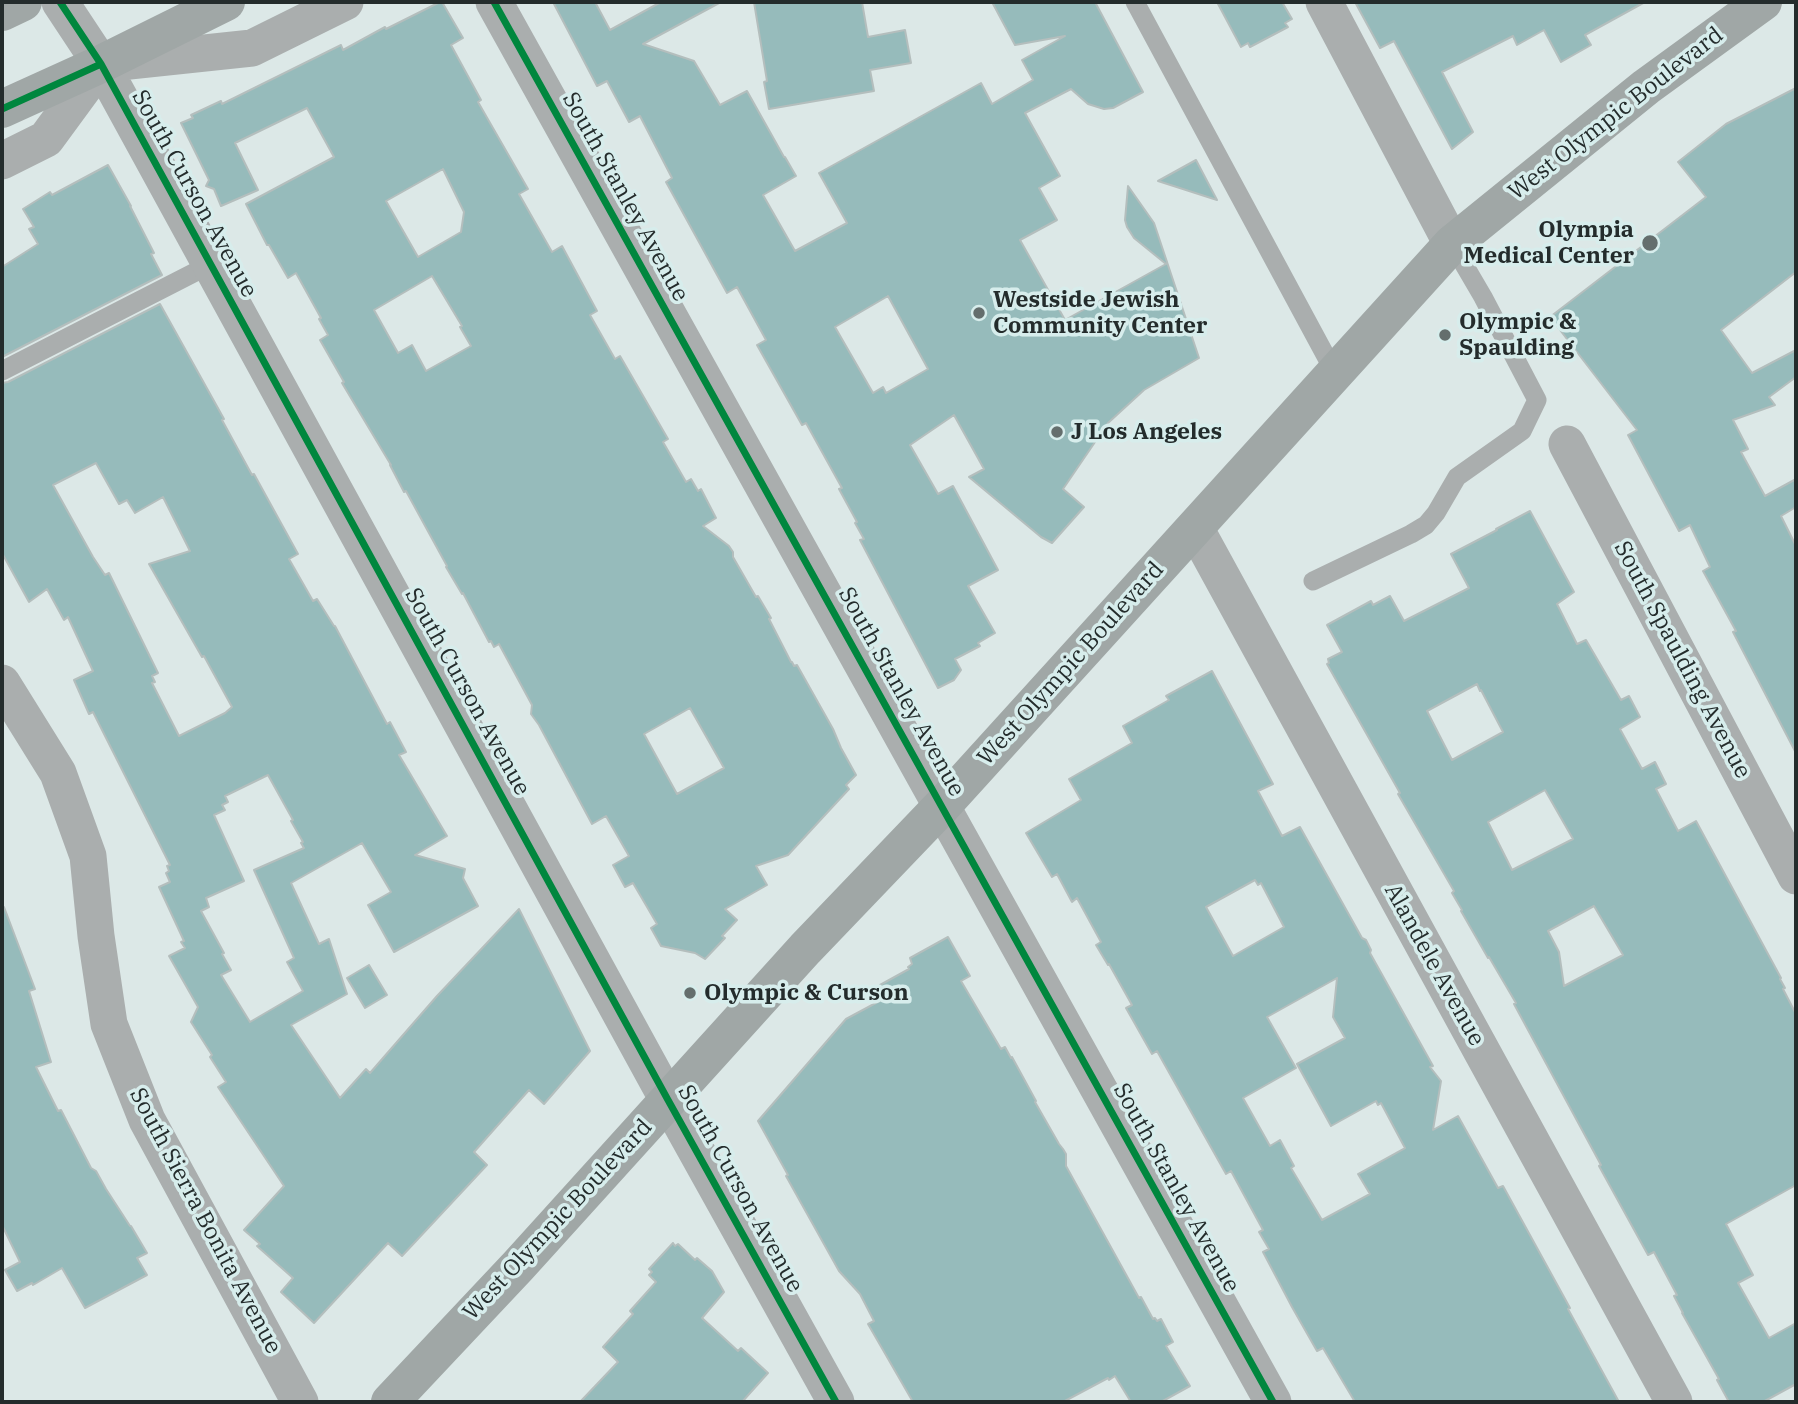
<!DOCTYPE html>
<style>
body{margin:0}
#map{position:relative;width:1798px;height:1404px;overflow:hidden;background:#dce8e7;font-family:"IBM Plex Serif",serif}
canvas{display:block}
.frame{position:absolute;inset:0;border:4px solid #242c2c;pointer-events:none}
</style>
<div id="map">
<canvas width="1798" height="1404"></canvas>
<div class="frame"></div>
</div>
<script>
const g = document.querySelector('canvas').getContext('2d');
g.lineJoin = 'round';
function fillPath(path, color) {
  g.fillStyle = color;
  g.fill(path, 'evenodd');
}
function toPath(rows) {
  const path = new Path2D();
  for (const r of rows) {
    path.moveTo(r[0], r[1]);
    for (let i = 2; i < r.length; i += 2) path.lineTo(r[i], r[i + 1]);
  }
  return path;
}
function stroke(path, color, width, dash) {
  g.strokeStyle = color;
  g.lineWidth = width;
  g.lineCap = dash ? 'butt' : 'round';
  g.setLineDash(dash || []);
  g.stroke(path);
}
function drawText(font, color, halo, rows, align = 'center') {
  g.font = font + ' "IBM Plex Serif",serif';
  g.lineWidth = 7;
  g.setLineDash([]);
  g.textBaseline = 'middle';
  g.strokeStyle = halo;
  g.fillStyle = color;
  for (const [text, x, y, turn = 0] of rows) {
    g.save();
    g.translate(x, y);
    g.rotate((+turn || 0) * Math.PI / 180);
    g.textAlign = isNaN(turn) ? turn : align;
    if (halo) g.strokeText(text, 0, 0);
    g.fillText(text, 0, 0);
    g.restore();
  }
}
const building = toPath([
 [440,2,442,2,463,38,451,45,481,100,478,102,528,189,519,194,552,252,562,246,597,311,590,315,615,359,620,356,668,439,663,442,686,482,691,479,698,491,701,489,716,518,703,526,729,546,733,552,733,557,756,597,758,596,771,618,769,619,791,662,792,662,794,666,797,665,833,729,841,748,856,775,846,785,849,789,788,855,756,866,767,885,725,909,737,920,722,936,725,938,705,959,695,953,661,946,651,928,657,924,633,883,625,887,613,865,629,856,606,816,592,824,539,725,531,714,532,705,499,644,494,647,491,641,489,642,463,593,462,594,446,567,447,566,406,491,404,492,390,465,391,465,342,383,344,382,320,340,328,335,319,319,321,318,296,273,288,278,269,245,267,245,246,204,334,157,307,108,235,143,258,190,221,206,214,189,206,186,209,180,181,123,193,118,191,115,221,101,222,104,341,45,343,50,385,27,386,29,440,2],
 [443,169,464,212,461,232,418,257,386,201,443,169],
 [432,276,462,326,460,327,471,346,426,371,412,345,398,353,374,310,432,276],
 [690,708,724,768,677,794,644,734,690,708],
 [553,2,595,2,610,30,661,2,721,2,643,44,694,61,720,105,747,91,784,157,785,157,796,176,763,195,795,251,847,223,819,173,981,83,992,104,1033,80,1022,60,1065,36,1015,45,992,2,1095,2,1143,92,1113,108,1104,109,1088,104,1071,89,1025,113,1060,176,1039,188,1057,220,1020,240,1065,320,1166,264,1134,238,1127,227,1125,220,1128,186,1154,223,1199,358,1144,390,1108,423,1063,489,1084,507,1052,543,1041,537,969,477,984,469,954,415,910,445,938,494,953,486,998,570,968,586,995,633,978,643,980,646,955,659,961,670,954,680,938,688,860,540,864,539,855,523,857,522,839,489,842,488,806,423,802,425,757,345,766,340,737,287,727,293,666,182,672,178,640,116,629,122,607,81,597,86,553,2],
 [888,296,928,369,886,393,883,387,873,393,835,327,888,296],
 [754,2,862,2,868,37,905,30,911,63,870,70,874,91,769,109,764,82,767,81,754,2],
 [1217,2,1282,2,1292,19,1285,23,1288,27,1250,47,1248,43,1241,47,1217,2],
 [1355,2,1645,2,1585,35,1591,45,1561,62,1544,30,1517,45,1513,36,1442,72,1473,132,1452,149,1394,41,1380,48,1355,2],
 [1796,88,1796,272,1721,330,1752,373,1796,350,1796,377,1769,397,1775,405,1733,420,1748,449,1741,452,1765,496,1796,479,1796,507,1781,516,1796,546,1796,753,1733,632,1736,631,1703,571,1710,567,1690,525,1679,531,1628,435,1637,430,1550,317,1706,197,1678,162,1726,124,1796,88],
 [1196,160,1217,200,1158,181,1196,160],
 [108,165,131,206,130,206,154,253,151,254,162,275,2,357,2,267,38,244,29,229,34,227,23,209,50,192,52,195,108,165],
 [160,304,224,419,222,420,252,475,254,474,298,554,289,559,313,601,317,599,334,626,335,626,387,724,390,722,406,752,399,755,447,836,415,855,465,869,463,878,478,906,394,952,368,905,391,892,362,843,291,883,319,944,329,939,347,994,291,1025,340,1098,366,1069,370,1073,437,996,519,909,590,1051,544,1104,529,1090,474,1152,487,1165,402,1256,388,1243,314,1323,281,1292,293,1278,257,1246,260,1244,244,1230,284,1186,218,1087,226,1082,210,1057,212,1055,191,1022,198,1007,169,956,185,948,181,942,184,941,159,887,170,882,166,873,169,871,167,866,170,865,93,712,89,714,74,680,93,671,68,617,64,620,47,589,29,602,2,553,2,383,8,382,160,304],
 [96,463,119,504,127,500,135,513,163,497,190,551,149,564,202,657,204,656,232,707,225,713,179,736,152,683,155,682,152,676,158,673,109,573,105,575,93,557,53,485,96,463],
 [268,775,293,820,291,821,303,842,301,843,304,848,254,870,294,958,287,962,303,991,250,1022,221,975,231,970,222,954,224,953,201,911,209,907,206,898,244,881,214,815,225,810,222,805,228,802,225,796,268,775],
 [1530,511,1574,592,1557,604,1577,644,1586,640,1621,700,1629,696,1640,717,1620,729,1642,769,1655,762,1666,784,1656,789,1678,831,1696,821,1781,978,1780,979,1785,988,1783,989,1796,1014,1796,1185,1726,1224,1753,1275,1738,1283,1769,1338,1796,1323,1796,1384,1763,1402,1729,1402,1717,1380,1719,1379,1682,1313,1683,1313,1674,1296,1677,1295,1654,1252,1648,1255,1599,1166,1601,1165,1514,1004,1516,1003,1489,957,1488,958,1461,911,1462,910,1452,893,1454,891,1398,794,1400,793,1327,664,1329,663,1328,659,1342,652,1327,625,1371,601,1373,605,1390,596,1404,621,1469,588,1451,554,1497,530,1496,529,1530,511],
 [1477,684,1480,691,1481,690,1503,732,1452,760,1427,711,1477,684],
 [1545,790,1573,839,1512,870,1488,822,1545,790],
 [1594,906,1623,955,1564,986,1559,952,1548,931,1594,906],
 [1212,671,1273,784,1258,791,1282,836,1300,827,1362,938,1366,940,1371,950,1370,953,1433,1066,1430,1067,1441,1081,1433,1130,1458,1116,1498,1188,1503,1186,1570,1308,1568,1309,1619,1402,1355,1402,1323,1348,1317,1351,1292,1307,1263,1252,1269,1249,1259,1232,1263,1230,1231,1171,1226,1174,1157,1051,1152,1054,1126,1008,1132,1005,1109,964,1108,965,1096,945,1101,942,1077,898,1072,902,1057,874,1052,877,1026,833,1081,800,1069,779,1132,743,1123,726,1169,700,1166,696,1212,671],
 [1255,880,1258,885,1261,883,1284,927,1233,956,1206,907,1255,880],
 [1337,978,1333,1017,1345,1038,1297,1064,1331,1126,1376,1101,1378,1105,1381,1103,1405,1148,1358,1174,1370,1194,1322,1220,1291,1168,1294,1166,1280,1140,1270,1146,1243,1098,1296,1068,1267,1017,1337,978],
 [2,907,4,907,35,989,29,991,51,1062,36,1067,58,1111,61,1110,91,1168,96,1171,106,1189,130,1226,131,1226,147,1253,137,1258,147,1275,85,1308,62,1268,33,1285,32,1283,17,1291,5,1270,20,1262,2,1225,2,907],
 [948,937,970,976,961,981,1001,1049,1005,1047,1011,1058,1012,1057,1036,1101,1035,1102,1059,1144,1063,1149,1066,1154,1066,1166,1139,1298,1141,1297,1153,1319,1155,1318,1157,1321,1161,1319,1173,1342,1166,1346,1190,1386,1161,1402,1131,1402,1115,1376,1109,1380,1108,1378,1063,1402,913,1402,868,1324,874,1321,860,1294,839,1271,786,1176,788,1175,758,1121,846,1019,887,997,880,985,909,969,908,967,912,964,910,958,948,937],
 [369,965,387,995,365,1008,347,978,369,965],
 [673,1243,675,1246,678,1244,695,1260,697,1258,712,1271,724,1292,702,1318,738,1351,741,1348,768,1373,742,1402,580,1402,618,1362,603,1347,633,1314,630,1311,656,1282,649,1275,652,1272,649,1269,673,1243]
]);
const lane = toPath([
 [1135,2,1335,373],
 [2,371,211,264],
 [1313,581,1411,534,1426,525,1436,513,1457,477,1522,431,1537,400,1483,297,1452,244]
]);
const street = toPath([
 [60,2,101,64,668,1100,836,1402],
 [494,2,1273,1402],
 [1324,2,1452,244],
 [2,161,46,139,101,64,252,48,345,2],
 [1567,444,1796,876],
 [1195,528,1674,1402],
 [2,683,58,773,88,856,96,936,109,1024,147,1120,300,1402]
]);
const primary = toPath([
 [2,12,23,2],
 [2,109,101,64,226,2],
 [390,1402,518,1266,805,949,942,806,1452,244,1646,87,1763,2]
]);
const cycleway = toPath([
 [60,2,101,64,668,1100,836,1402],
 [494,2,1273,1402],
 [2,109,101,64]
]);
const markers = [
 [1650,243,9,"#646e6d"],
 [979,313,7,"#646e6d"],
 [1445,335,7,"#646e6d"],
 [1057,432,7,"#646e6d"],
 [690,993,7,"#646e6d"]
];
const streetNames = [
 ["West Olympic Boulevard",1616,114,-38],
 ["South Curson Avenue",194,194,61],
 ["South Stanley Avenue",625,197,61],
 ["South Spaulding Avenue",1682,660,62],
 ["West Olympic Boulevard",1071,664,-48],
 ["South Curson Avenue",467,692,61],
 ["South Stanley Avenue",901,692,61],
 ["Alandele Avenue",1434,965,61],
 ["South Stanley Avenue",1176,1188,61],
 ["South Curson Avenue",740,1189,61],
 ["West Olympic Boulevard",558,1220,-47],
 ["South Sierra Bonita Avenue",205,1221,62]
];
const poiNames = [
 ["Olympia",1634,230,"right"],
 ["Medical Center",1634,256,"right"],
 ["Westside Jewish",993,300],
 ["Community Center",993,326],
 ["Olympic &",1459,322],
 ["Spaulding",1459,348],
 ["J Los Angeles",1071,432],
 ["Olympic & Curson",704,993]
];
fillPath(building, '#96bbbb');
stroke(building, '#b4bebd', 2);
stroke(lane, '#aaaeae', 19);
stroke(street, '#aaaeae', 37);
stroke(primary, '#a0a7a6', 38);
stroke(cycleway, '#00873e', 7);
for (const [x, y, r, color] of markers) {
  const dot = new Path2D();
  dot.arc(x, y, r, 0, 2 * Math.PI);
  g.fillStyle = color;
  g.fill(dot);
  stroke(dot, '#d7edec', 2.5);
}
drawText('23px', '#242c2c', '#d7edec', streetNames);
drawText('bold 23px', '#242c2c', '#d7edec', poiNames, 'left');
</script>
